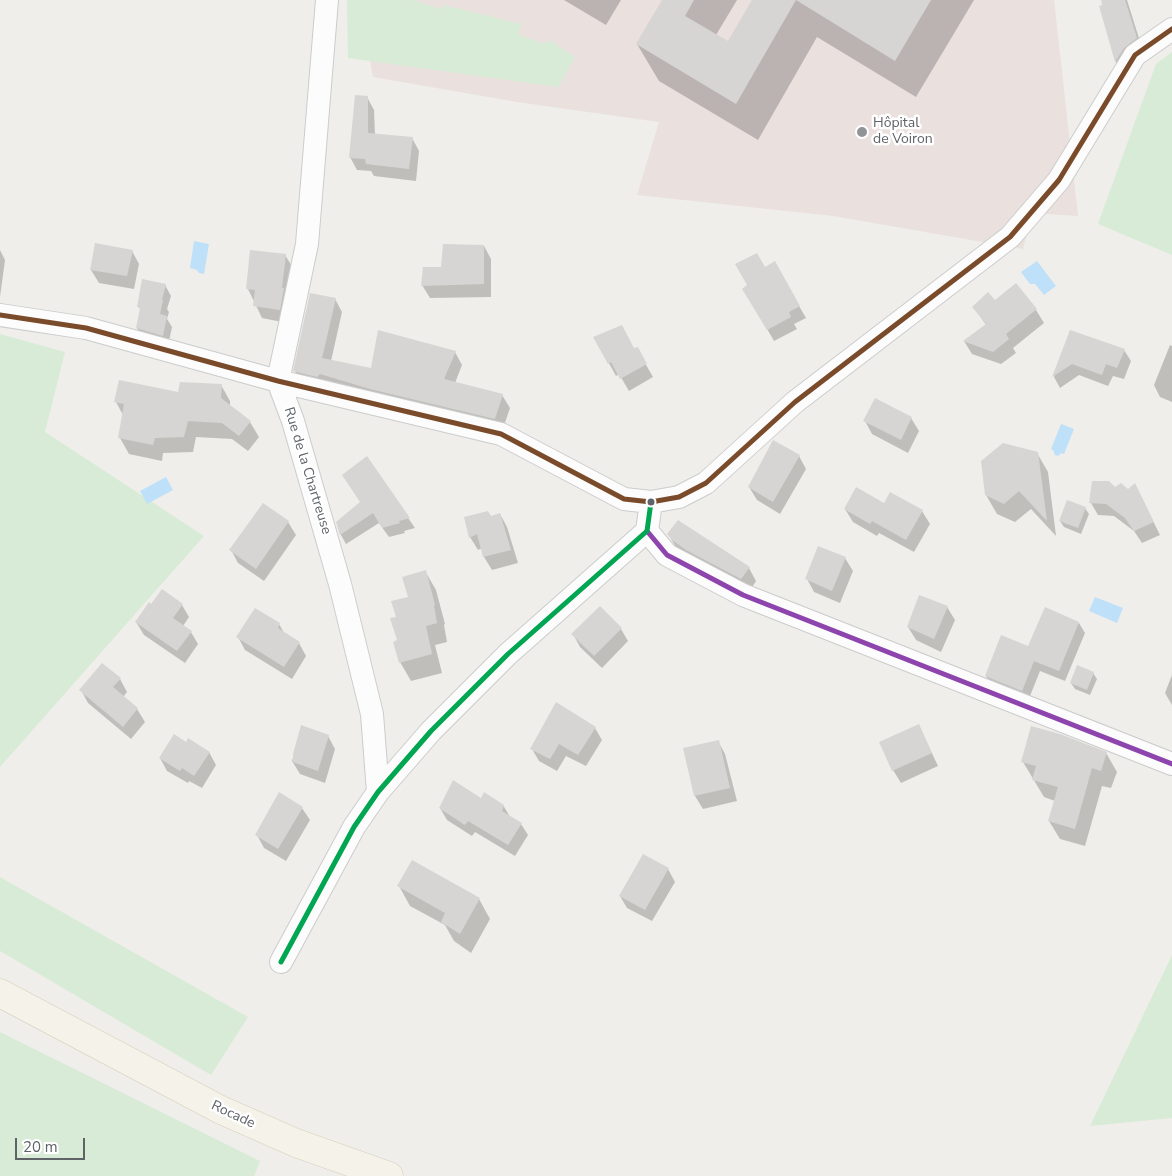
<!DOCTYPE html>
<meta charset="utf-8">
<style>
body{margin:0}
#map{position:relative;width:1172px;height:1176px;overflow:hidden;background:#efeeea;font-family:"Nunito Sans",sans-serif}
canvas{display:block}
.scale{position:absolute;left:15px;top:1138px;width:70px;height:22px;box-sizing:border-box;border:2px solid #5f6368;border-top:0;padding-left:6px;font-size:15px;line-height:18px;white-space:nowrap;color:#5f6368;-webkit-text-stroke:4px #fff;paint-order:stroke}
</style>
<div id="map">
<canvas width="1172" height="1176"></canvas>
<div class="scale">20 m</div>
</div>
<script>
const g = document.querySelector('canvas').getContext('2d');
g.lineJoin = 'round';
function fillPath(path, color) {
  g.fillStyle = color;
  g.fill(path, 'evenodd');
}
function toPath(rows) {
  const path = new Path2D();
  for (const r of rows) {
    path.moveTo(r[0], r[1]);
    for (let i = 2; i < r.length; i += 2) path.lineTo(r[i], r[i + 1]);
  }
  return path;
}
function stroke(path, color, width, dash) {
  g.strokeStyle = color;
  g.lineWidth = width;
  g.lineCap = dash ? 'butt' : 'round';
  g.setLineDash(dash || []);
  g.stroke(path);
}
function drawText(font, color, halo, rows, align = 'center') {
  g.font = font + ' "Nunito Sans",sans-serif';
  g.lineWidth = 5;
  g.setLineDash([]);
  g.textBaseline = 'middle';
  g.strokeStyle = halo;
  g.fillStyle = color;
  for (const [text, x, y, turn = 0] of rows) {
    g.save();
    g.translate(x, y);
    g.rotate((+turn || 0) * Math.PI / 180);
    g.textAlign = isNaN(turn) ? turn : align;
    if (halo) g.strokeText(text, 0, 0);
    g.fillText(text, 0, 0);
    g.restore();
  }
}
const medical = toPath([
 [360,0,1054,0,1078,216,1032,213,1023,249,833,216,637,195,659,122,517,102,373,77]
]);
const green = toPath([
 [347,0,413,0,441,9,444,5,521,24,518,34,544,44,549,40,575,57,558,87,348,58],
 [1172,52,1172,255,1098,224,1156,64],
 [0,334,65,352,45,432,204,536,0,767],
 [0,877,248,1017,211,1075,0,951],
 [1172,955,1172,1118,1090,1126],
 [0,1032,260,1161,254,1176,0,1176]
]);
const water = toPath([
 [194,241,209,244,204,274,199,273,197,270,190,268],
 [1037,261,1056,286,1044,295,1035,284,1030,284,1021,272],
 [1061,424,1074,429,1064,454,1061,453,1058,456,1055,455,1053,450,1051,449],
 [166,477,173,490,147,504,140,491],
 [1095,597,1123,608,1117,623,1089,611]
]);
const shadow = toPath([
 [564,0,621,0,606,25],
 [663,0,737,0,716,35,728,43,754,0,974,0,916,97,817,37,758,140,659,81,637,44],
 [1102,0,1127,0,1143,51,1123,73,1116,62,1100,7,1104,6],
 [367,97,374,110,375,135,412,138,419,151,416,181,374,176,371,171,357,170,350,157],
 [484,246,491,259,491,297,430,298,422,285],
 [0,250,5,260,0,297],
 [132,251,139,264,134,289,99,283,91,270],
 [285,255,293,268,287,323,262,318,248,289],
 [774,263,806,318,794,324,797,329,774,341,744,289,765,268],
 [1016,284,1036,310,1044,323,1013,348,1016,353,1001,364,972,354,964,341,986,325,974,307,995,302],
 [165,285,171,296,167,309,169,312,167,319,172,327,168,346,143,339,137,328,141,311,139,307],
 [335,299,342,312,331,361,373,369,455,352,462,365,455,383,502,395,510,408,502,431,302,384,295,371],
 [1071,331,1124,350,1131,361,1124,379,1113,376,1108,386,1079,375,1060,388,1054,377],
 [595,338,634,350,637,349,653,377,629,391,619,374,616,376],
 [1170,345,1172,346,1172,402,1160,397,1154,385],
 [221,385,230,401,230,406,250,422,259,437,248,451,232,439,196,437,193,452,163,453,162,461,129,454,120,438,123,415,116,402,179,393],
 [911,418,919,431,908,453,872,434,865,421],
 [1037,453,1048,472,1056,536,1031,509,1015,522,997,514,986,495],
 [799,456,806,469,780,514,757,500,749,487],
 [367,458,415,528,404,531,405,533,389,537,379,523,346,544,341,535,337,523,361,502],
 [1135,485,1160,535,1142,543,1134,531,1114,516,1098,515,1091,503,1115,489,1128,490],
 [891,494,922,511,930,524,914,552,879,533,877,536,853,522,845,509,885,505],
 [1085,508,1089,514,1081,534,1064,527,1060,521],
 [500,514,507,527,518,563,492,570,484,557,482,548,478,550,470,537,490,517],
 [288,522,296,535,264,581,238,563,231,550],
 [668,534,749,568,756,581,749,592,676,547],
 [845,558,853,571,840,603,814,592,807,579],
 [425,571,436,590,445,624,444,625,447,642,435,645,442,673,411,681,400,662,397,617],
 [182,605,189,617,183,626,191,632,198,644,185,663,144,635,136,622,152,606],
 [947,607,955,620,941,652,916,640,908,627],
 [1079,623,1085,633,1065,681,1040,671,1028,701,992,687,986,676,1029,648],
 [279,624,284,633,299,643,306,656,292,679,245,650,238,637],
 [621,629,628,641,602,668,580,647,573,634],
 [1093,673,1097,679,1090,695,1075,689,1071,683],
 [1172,675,1172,705,1165,693],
 [120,679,127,692,123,697,137,709,145,722,131,739,88,703,81,690],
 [919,726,938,766,901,783,893,770],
 [302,727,328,736,335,749,325,783,300,774,292,761],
 [595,728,602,740,586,766,566,756,557,771,539,761,532,749],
 [718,741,725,754,737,801,703,809,695,796,685,749],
 [187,744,209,752,216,765,202,788,189,781,188,783,167,771,160,758],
 [1106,753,1117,772,1111,788,1102,786,1085,846,1060,839,1049,821,1055,801,1044,797,1023,762],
 [481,799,503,805,510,817,521,824,528,835,515,856,475,832,472,836,447,820,440,808],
 [302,808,310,820,286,861,264,848,257,835],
 [668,869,675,882,652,921,627,908,620,896],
 [399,886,479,899,490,919,471,953,454,941,445,925,410,906]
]);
const building = toPath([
 [662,0,694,0,685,16,728,41,752,0,931,0,895,61,796,0,736,104,636,44],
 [1101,0,1125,0,1137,38,1124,48,1115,62,1099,6,1102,5],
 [355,95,368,96,368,133,413,137,409,169,366,164,365,159,349,158],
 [95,243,133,250,127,276,90,270],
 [443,244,484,245,484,284,421,286,423,267,441,267],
 [250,250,286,254,282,288,284,288,280,310,253,306,255,290,246,289],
 [757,253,765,267,775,261,800,306,789,312,791,317,767,330,742,289,747,285,735,264],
 [142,279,166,284,162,300,163,300,160,314,167,316,163,336,136,328,140,308,137,307],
 [1016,283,1037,309,1006,334,1009,339,993,352,963,341,986,324,972,307,988,292,995,300],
 [310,293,336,298,322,358,371,368,378,330,456,351,444,379,503,394,495,419,370,389,320,374,317,377,293,371],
 [622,325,634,348,638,347,647,364,620,379,611,362,608,364,593,337],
 [1070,330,1125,349,1117,368,1106,364,1102,375,1072,364,1052,377],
 [119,380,178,392,180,382,222,384,221,398,251,421,239,436,222,423,188,421,184,437,155,438,153,445,118,438,124,404,114,402],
 [875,398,912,417,901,440,863,421],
 [773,440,800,455,773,502,748,487],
 [1003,443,1038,452,1047,521,1019,491,1004,504,985,495,981,461],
 [367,456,410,518,399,521,400,523,382,528,373,513,340,535,336,522,360,502,342,475],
 [1092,481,1109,481,1115,487,1121,483,1128,489,1135,483,1154,522,1134,531,1125,518,1106,504,1089,503],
 [856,487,884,503,890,492,923,510,906,540,872,521,870,524,844,509],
 [1067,500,1086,507,1078,528,1059,521],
 [263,503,289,521,256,569,229,550],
 [488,511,491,516,500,513,511,550,483,557,477,534,469,538,464,517],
 [678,520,750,567,741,579,686,550,672,540,667,534],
 [818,546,846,557,832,591,805,579],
 [426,570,435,605,434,606,437,623,426,626,432,654,399,663,393,642,397,640,390,618,396,617,391,601,408,597,402,577],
 [162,589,183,604,173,618,192,631,177,651,135,622,149,602,151,604],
 [919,595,948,606,934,639,907,627],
 [600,606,622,628,594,656,571,634],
 [1045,607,1079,622,1059,671,1034,661,1022,691,985,676,1001,635,1028,646],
 [255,608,280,623,278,628,300,642,284,667,236,637],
 [102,663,121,678,113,687,138,708,123,727,79,690],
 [1077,665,1094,672,1087,690,1070,683],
 [556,702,596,727,578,755,559,744,550,759,530,749],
 [919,724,932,753,892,771,879,742],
 [301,725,329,735,318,771,293,762,293,754],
 [1031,726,1060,734,1107,752,1101,771,1092,768,1075,829,1048,821,1058,787,1032,780,1036,766,1021,762],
 [174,734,186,742,188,738,210,752,194,776,182,768,180,771,159,758],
 [719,740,730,788,694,796,683,748],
 [453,780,481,798,484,792,504,805,502,811,522,823,508,845,468,821,465,825,439,808],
 [279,792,303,807,278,849,255,835],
 [643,854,669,868,645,910,619,896],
 [412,860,480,898,460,934,441,922,445,913,397,886]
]);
const minor = toPath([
 [327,0,307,244,278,381,293,421,340,584,372,714,378,792],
 [0,315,86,328,278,381,501,434,624,499,651,502,679,497,706,483,795,402,1010,237,1059,180,1135,55,1172,29],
 [647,531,667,555,743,595,1172,764],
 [281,962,354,827,378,792,431,731,508,654,647,531,651,502]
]);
const primary = toPath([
 [0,993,221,1110,296,1143,389,1176]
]);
const bus1 = toPath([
 [0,315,86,328,278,381,501,434,624,499,651,502,679,497,706,483,795,402,1010,237,1059,180,1135,55,1172,29]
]);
const bus2 = toPath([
 [647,531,667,555,743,595,1172,764]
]);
const bus3 = toPath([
 [281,962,354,827,378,792,431,731,508,654,647,531,651,502]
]);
const markers = [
 [862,132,6,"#919496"],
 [651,502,4.5,"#5f6368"]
];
const poiNames = [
 ["Hôpital",873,124],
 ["de Voiron",873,140]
];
const streetNames = [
 ["Rue de la Chartreuse",307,471,73],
 ["Rocade",233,1115,25]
];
fillPath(medical, '#eae0de');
fillPath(green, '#d8ebd6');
fillPath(water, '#bfe0f9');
fillPath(shadow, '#0003');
fillPath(building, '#d6d5d3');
stroke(minor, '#cbcccc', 24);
stroke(primary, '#d7ceb8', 29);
stroke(minor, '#fdfcfc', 22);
stroke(primary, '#f4f2e9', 28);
stroke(bus1, '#7a4b2a', 5);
stroke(bus2, '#8e44ad', 5);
stroke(bus3, '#00a651', 5);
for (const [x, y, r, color] of markers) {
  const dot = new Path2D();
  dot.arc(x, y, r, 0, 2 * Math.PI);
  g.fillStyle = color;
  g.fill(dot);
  stroke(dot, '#fff', 2);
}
drawText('14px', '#5f6368', '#fff', poiNames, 'left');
drawText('14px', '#5f6368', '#fff', streetNames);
</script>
